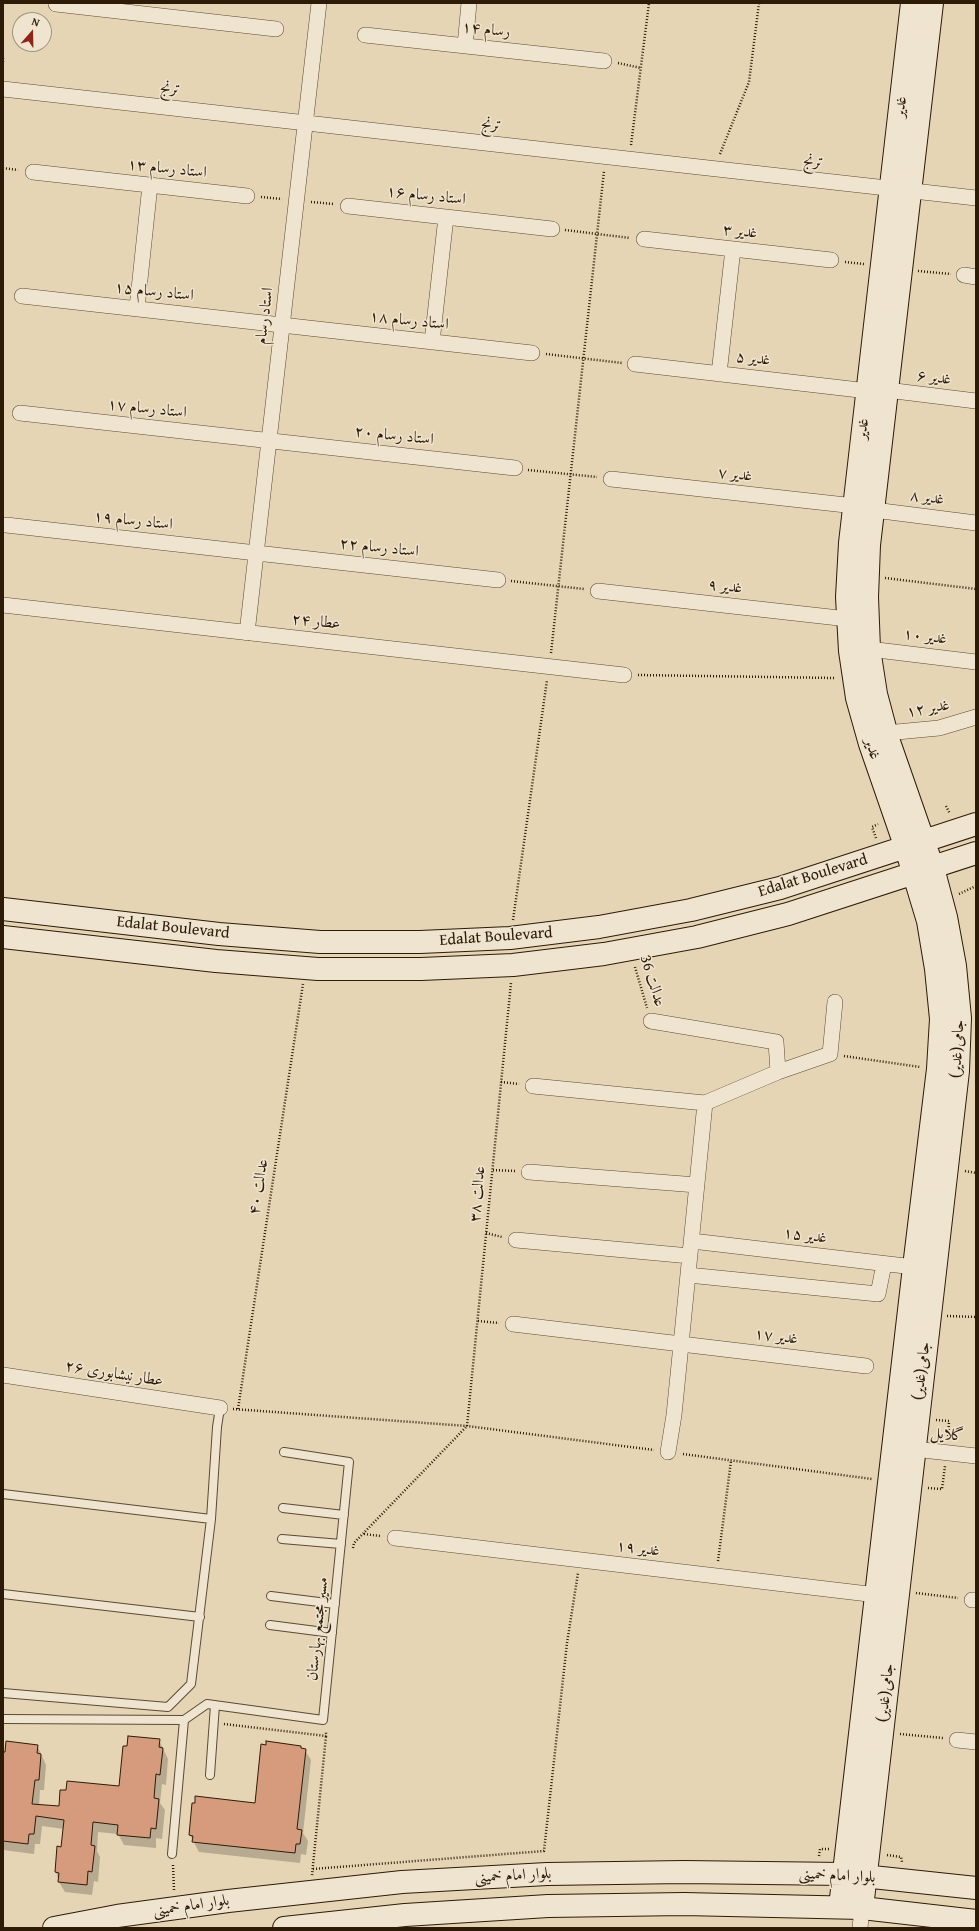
<!DOCTYPE html>
<meta charset="utf-8">
<style>
body{margin:0}
#map{position:relative;width:979px;height:1931px;overflow:hidden;background:#e5d5b5;font-family:"Gentium Book Plus",serif}
canvas{display:block}
.frame{position:absolute;inset:0;border:4px solid #2d1b08;pointer-events:none}
.north{position:absolute;left:12px;top:12px;width:40px;height:40px;box-sizing:border-box;background:#eee4cf;border:1px solid #a1947f;border-radius:50%;rotate:20deg;font-size:11px;font-weight:700;line-height:16px;text-align:center;color:#2d1b08}
.north::after{content:'';display:block;margin:auto;width:14px;height:18px;background:#8f2418;clip-path:polygon(50% 0,100% 100%,50% 72%,0 100%)}
</style>
<div id="map">
<canvas width="979" height="1931"></canvas>
<div class="frame"></div>
<div class="north">N</div>
</div>
<script>
const g = document.querySelector('canvas').getContext('2d');
g.lineJoin = 'round';
function fillPath(path, color) {
  g.fillStyle = color;
  g.fill(path, 'evenodd');
}
function toPath(rows) {
  const path = new Path2D();
  for (const r of rows) {
    path.moveTo(r[0], r[1]);
    for (let i = 2; i < r.length; i += 2) path.lineTo(r[i], r[i + 1]);
  }
  return path;
}
function stroke(path, color, width, dash) {
  g.strokeStyle = color;
  g.lineWidth = width;
  g.lineCap = dash ? 'butt' : 'round';
  g.setLineDash(dash || []);
  g.stroke(path);
}
function drawText(font, color, halo, rows, align = 'center') {
  g.font = font + ' "Gentium Book Plus",Amiri,serif';
  g.lineWidth = 3;
  g.setLineDash([]);
  g.textBaseline = 'middle';
  g.strokeStyle = halo;
  g.fillStyle = color;
  for (const [text, x, y, turn = 0] of rows) {
    g.save();
    g.translate(x, y);
    g.rotate((+turn || 0) * Math.PI / 180);
    g.textAlign = isNaN(turn) ? turn : align;
    if (halo) g.strokeText(text, 0, 0);
    g.fillText(text, 0, 0);
    g.restore();
  }
}
const shadow = toPath([
 [159,1740,168,1759,166,1785,162,1784,160,1803,165,1810,162,1839,156,1838,156,1848,124,1845,118,1834,98,1832,97,1851,100,1857,98,1882,94,1881,92,1895,65,1892,59,1882,56,1872,62,1848,64,1829,42,1826,40,1844,35,1844,34,1854,3,1850,3,1753,37,1745,46,1765,44,1790,40,1790,39,1806,60,1807,120,1787],
 [300,1747,302,1749,305,1750,311,1760,303,1833,308,1841,306,1855,301,1854,300,1863,199,1852,190,1835,195,1804,256,1804]
]);
const building = toPath([
 [128,1736,160,1739,159,1747,163,1748,160,1775,156,1774,154,1798,159,1799,156,1829,151,1828,150,1838,117,1835,118,1825,93,1822,91,1845,95,1846,92,1872,88,1871,87,1885,58,1882,59,1873,55,1872,57,1846,61,1847,64,1820,36,1816,34,1834,29,1834,28,1844,3,1841,3,1752,5,1752,6,1741,38,1745,37,1753,41,1754,39,1780,35,1780,32,1804,59,1806,60,1790,66,1790,67,1781,119,1786,123,1746,127,1746,128,1736],
 [266,1741,301,1746,301,1748,306,1749,297,1829,302,1830,300,1844,296,1844,295,1853,192,1842,193,1836,189,1835,192,1803,195,1803,195,1796,255,1803,261,1744,266,1745,266,1741]
]);
const path = toPath([
 [3,58,3,62],
 [618,63,641,68],
 [631,145,649,3],
 [720,154,749,82,759,3],
 [3,168,18,170],
 [261,197,282,199],
 [311,202,334,204],
 [565,230,630,238],
 [845,262,864,264],
 [918,271,951,274],
 [546,354,622,363],
 [528,470,597,477],
 [885,578,976,589],
 [511,581,584,589],
 [551,653,604,171],
 [638,675,835,678],
 [946,806,950,814],
 [876,838,872,827,878,824],
 [959,894,976,886],
 [513,920,547,680],
 [635,967,647,1008],
 [844,1056,920,1067],
 [501,1082,519,1084],
 [493,1170,516,1171],
 [965,1171,976,1173],
 [486,1233,502,1237],
 [947,1316,976,1317],
 [478,1321,499,1323],
 [233,1409,467,1426,654,1450],
 [238,1409,303,984],
 [936,1420,949,1421,948,1439],
 [467,1426,511,983],
 [683,1454,872,1479],
 [928,1488,942,1489,945,1466],
 [364,1534,380,1536],
 [353,1548,354,1543,467,1426],
 [718,1561,731,1461],
 [916,1593,958,1598],
 [224,1724,326,1736,326,1731],
 [900,1734,943,1738],
 [887,1855,901,1857,902,1862],
 [819,1856,820,1849,830,1849],
 [173,1865,174,1890],
 [313,1869,544,1851,567,1643,578,1573],
 [312,1875,326,1736]
]);
const lane = toPath([
 [3,1494,211,1519],
 [283,1508,344,1515],
 [282,1539,341,1544],
 [3,1594,200,1617],
 [271,1596,335,1604],
 [270,1625,332,1633],
 [3,1693,168,1707,191,1684,211,1519,217,1427,220,1408],
 [3,1719,184,1720],
 [184,1720,207,1704,323,1720,349,1462,284,1452],
 [210,1775,215,1705],
 [172,1854,184,1720]
]);
const street = toPath([
 [56,4,276,29],
 [365,35,604,61],
 [465,46,469,3],
 [3,89,976,198],
 [33,172,247,196],
 [348,206,552,229],
 [644,239,831,260],
 [964,275,976,277],
 [22,296,532,353],
 [137,308,150,185],
 [432,342,446,217],
 [635,364,868,391],
 [719,374,733,249],
 [887,390,976,401],
 [20,413,515,468],
 [611,479,855,506],
 [874,510,976,523],
 [6,525,498,580],
 [598,591,848,619],
 [3,605,624,675],
 [247,633,319,3],
 [869,649,976,662],
 [886,733,939,728,976,717],
 [651,1021,776,1042,778,1072],
 [533,1086,705,1103,674,1415,668,1452],
 [705,1103,778,1072,830,1054,835,1002],
 [529,1172,697,1185],
 [516,1240,690,1256],
 [692,1241,914,1267],
 [688,1275,878,1294,884,1264],
 [513,1324,866,1366],
 [3,1375,220,1408],
 [905,1448,976,1456],
 [395,1538,877,1595],
 [972,1600,976,1600],
 [957,1740,976,1742],
 [860,1928,862,1908]
]);
const secondary = toPath([
 [3,909,219,934,320,942,420,942,510,938,599,927,691,910,780,888,976,824],
 [3,937,216,961,318,969,421,969,513,965,604,954,697,937,788,914,976,853],
 [840,1907,914,1267,938,1069,941,1019,936,969,928,921,906,848,870,744,857,698,850,651,847,597,850,543,912,3],
 [862,1908,958,1071,960,1018,955,966,946,917,933,868,888,739,876,694,869,649,867,597,869,545,932,3],
 [54,1928,117,1916,228,1901,402,1882,547,1874,684,1872,844,1874,976,1888],
 [284,1928,405,1915,548,1906,684,1904,862,1908,976,1921]
]);
const streetNames = [
 ["رسام ۱۴",486,30,6],
 ["ترنج",170,89,6],
 ["غدیر",901,107,-83],
 ["ترنج",491,125,6],
 ["ترنج",813,162,6],
 ["استاد رسام ۱۳",167,169,6],
 ["استاد رسام ۱۶",426,196,6],
 ["غدیر ۳",740,232,6],
 ["استاد رسام ۱۵",154,292,6],
 ["استاد رسام",265,316,-83],
 ["استاد رسام ۱۸",409,321,6],
 ["غدیر ۵",753,359,6],
 ["غدیر ۶",934,378,7],
 ["استاد رسام ۱۷",147,409,6],
 ["غدیر",863,429,-83],
 ["استاد رسام ۲۰",394,436,6],
 ["غدیر ۷",735,475,6],
 ["غدیر ۸",927,498,7],
 ["استاد رسام ۱۹",133,521,6],
 ["استاد رسام ۲۲",379,548,6],
 ["غدیر ۹",725,587,6],
 ["عطار ۲۴",316,622,6],
 ["غدیر ۱۰",925,637,7],
 ["غدیر ۱۲",928,709,-10],
 ["غدیر",872,749,72],
 ["Edalat Boulevard",813,876,-17],
 ["Edalat Boulevard",173,928,6],
 ["Edalat Boulevard",496,937,-4],
 ["عدالت 36",652,981,73],
 ["جامی(غدیر)",958,1049,-87],
 ["عدالت ۴۰",259,1187,-81],
 ["عدالت ۳۸",478,1194,-85],
 ["غدیر ۱۵",805,1236,7],
 ["غدیر ۱۷",776,1337,7],
 ["جامی(غدیر)",922,1371,-83],
 ["عطار نیشابوری ۲۶",114,1374,9],
 ["گلایل",947,1435,7],
 ["غدیر ۱۹",638,1549,7],
 ["مسیر مجتمع بهارستان",318,1629,-84],
 ["جامی(غدیر)",886,1693,-84],
 ["بلوار امام خمینی",513,1876,-3],
 ["بلوار امام خمینی",837,1876,3],
 ["بلوار امام خمینی",191,1906,-8]
];
fillPath(shadow, '#0003');
fillPath(building, '#d69b7c');
stroke(building, '#2d1b08', 1);
stroke(lane, '#5b4a33', 10);
stroke(street, '#5b4a33', 16);
stroke(secondary, '#2d1b08', 24);
stroke(path, '#2d1b08', 2.5, [1, 2]);
stroke(lane, '#eee4cf', 8);
stroke(street, '#eee4cf', 15);
stroke(secondary, '#eee4cf', 22);
drawText('16px', '#2d1b08', '#eee4cf', streetNames);
</script>
